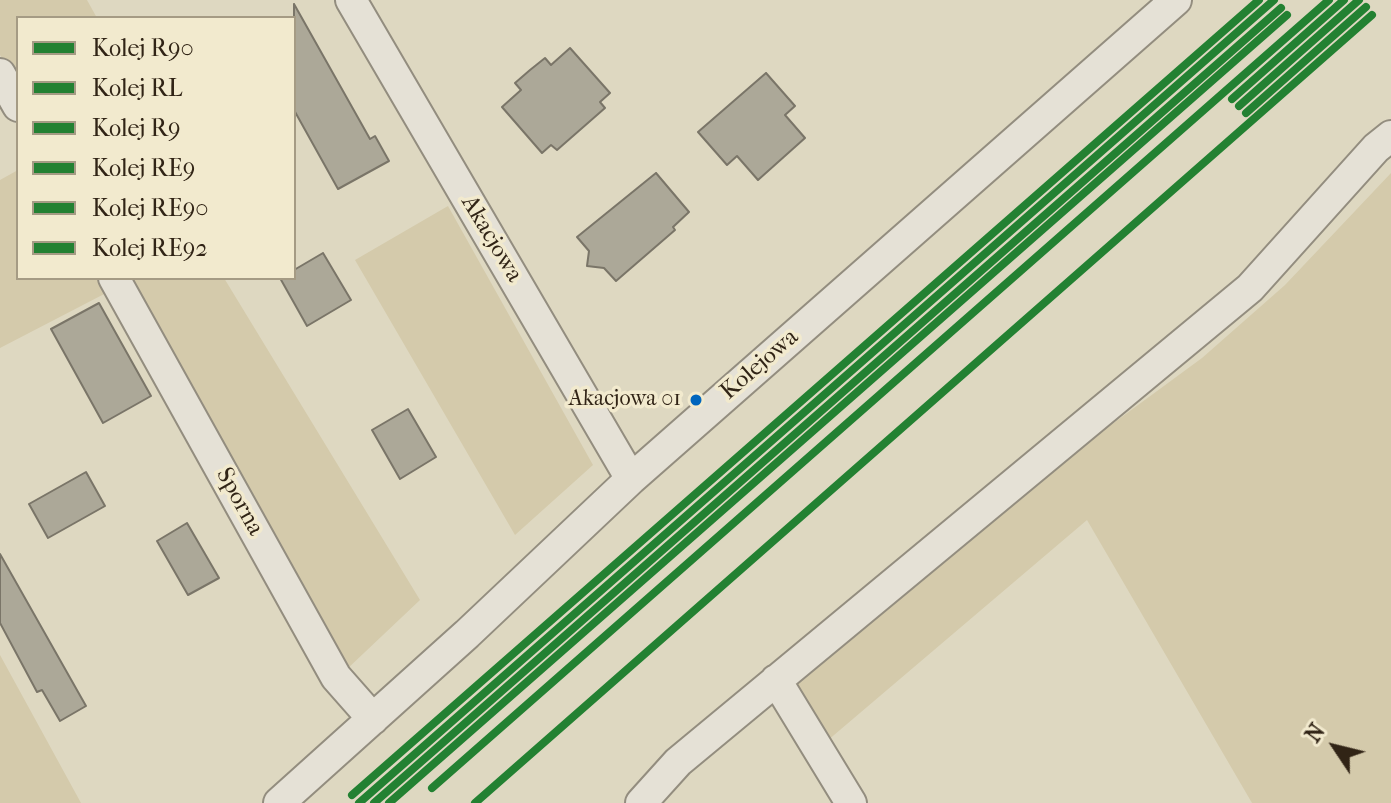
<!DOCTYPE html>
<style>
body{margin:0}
#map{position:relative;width:1391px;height:803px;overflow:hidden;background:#ded8c1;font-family:"IM FELL French Canon",serif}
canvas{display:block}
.legend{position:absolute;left:16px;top:16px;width:280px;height:264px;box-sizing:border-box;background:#f2eace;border:2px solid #a59b84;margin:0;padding:10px 14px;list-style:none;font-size:24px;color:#312416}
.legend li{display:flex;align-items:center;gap:16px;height:40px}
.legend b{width:40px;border:2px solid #a59b84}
.north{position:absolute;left:1295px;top:707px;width:80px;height:80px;-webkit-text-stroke:6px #f2eace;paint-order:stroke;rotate:305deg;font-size:22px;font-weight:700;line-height:32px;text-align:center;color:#312416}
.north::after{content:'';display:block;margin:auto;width:28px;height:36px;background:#312416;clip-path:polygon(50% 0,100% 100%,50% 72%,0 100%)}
</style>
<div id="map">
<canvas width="1391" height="803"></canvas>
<ul class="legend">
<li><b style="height:10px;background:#238132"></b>Kolej R90</li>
<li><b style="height:10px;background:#238132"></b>Kolej RL</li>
<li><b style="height:10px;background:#238132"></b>Kolej R9</li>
<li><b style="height:10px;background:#238132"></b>Kolej RE9</li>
<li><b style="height:10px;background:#238132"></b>Kolej RE90</li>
<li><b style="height:10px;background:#238132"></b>Kolej RE92</li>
</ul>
<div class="north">N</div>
</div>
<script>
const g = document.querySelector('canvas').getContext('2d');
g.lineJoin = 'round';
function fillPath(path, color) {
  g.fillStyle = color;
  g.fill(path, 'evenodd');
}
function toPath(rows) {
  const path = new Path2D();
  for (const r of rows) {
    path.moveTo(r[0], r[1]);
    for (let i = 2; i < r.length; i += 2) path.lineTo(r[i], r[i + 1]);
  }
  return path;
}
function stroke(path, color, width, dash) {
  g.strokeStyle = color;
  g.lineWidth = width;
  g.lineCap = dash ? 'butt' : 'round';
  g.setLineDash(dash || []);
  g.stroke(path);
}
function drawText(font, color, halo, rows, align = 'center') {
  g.font = font + ' "IM FELL French Canon",serif';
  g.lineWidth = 7;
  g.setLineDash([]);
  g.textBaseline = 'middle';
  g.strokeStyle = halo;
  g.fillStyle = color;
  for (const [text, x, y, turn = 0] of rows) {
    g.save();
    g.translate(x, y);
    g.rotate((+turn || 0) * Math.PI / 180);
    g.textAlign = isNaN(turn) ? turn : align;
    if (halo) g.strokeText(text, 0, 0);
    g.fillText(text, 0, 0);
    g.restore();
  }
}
const green = toPath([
 [0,0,87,0,97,18,18,18,18,87,0,55],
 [18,170,18,278,100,278,108,292,0,348,0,180],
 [1391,173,1391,803,1252,803,1087,520,827,741,791,685,1055,466,1202,358,1285,285],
 [448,206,593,465,515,535,355,260],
 [125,278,224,278,420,600,346,670],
 [0,655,81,803,0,803]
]);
const building = toPath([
 [294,4,370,139,375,136,389,161,338,189,294,110,294,4],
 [570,48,610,93,600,102,605,108,557,150,551,145,542,153,502,107,521,90,515,83,530,70,545,58,551,65,570,48],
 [766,73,795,106,785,115,805,138,758,180,737,156,727,165,698,132,766,73],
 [656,173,689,212,673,227,675,230,616,281,604,268,587,266,589,251,577,237,656,173],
 [323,253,351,300,307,326,280,278,294,278,294,270,323,253],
 [99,303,151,396,103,423,51,329,99,303],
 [408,409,436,457,400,479,372,430,408,409],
 [86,472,105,506,48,538,29,504,86,472],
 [187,523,219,578,188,595,157,541,187,523],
 [0,554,86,706,60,721,42,690,37,692,0,623,0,554]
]);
const street = toPath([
 [351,0,631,479],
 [0,74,18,106],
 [114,278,336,677,373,719],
 [776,680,851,803],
 [279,803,467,634,631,479,1176,0],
 [641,803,678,762,1250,288,1376,148,1391,136]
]);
const rail1 = toPath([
 [1239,106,1359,0],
 [359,803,1274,0]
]);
const rail2 = toPath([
 [1246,113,1366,7],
 [374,803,1281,8]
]);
const rail3 = toPath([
 [1232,99,1344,0],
 [352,795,1259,0]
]);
const rail4 = toPath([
 [475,803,1372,15]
]);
const rail5 = toPath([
 [432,788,1329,0]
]);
const rail6 = toPath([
 [389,803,1287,15]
]);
const markers = [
 [696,400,7,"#0065bd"]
];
const busNames = [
 ["Akacjowa 01",681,400]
];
const streetNames = [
 ["Akacjowa",491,239,59],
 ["Kolejowa",760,365,-41],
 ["Sporna",239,502,61]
];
fillPath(green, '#d4caab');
fillPath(building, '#aca898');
stroke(building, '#7a7568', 2);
stroke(street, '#938d7f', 34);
stroke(street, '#e5e1d6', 30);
stroke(rail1, '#238132', 8);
stroke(rail2, '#238132', 8);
stroke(rail3, '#238132', 8);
stroke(rail4, '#238132', 8);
stroke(rail5, '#238132', 8);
stroke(rail6, '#238132', 8);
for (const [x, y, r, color] of markers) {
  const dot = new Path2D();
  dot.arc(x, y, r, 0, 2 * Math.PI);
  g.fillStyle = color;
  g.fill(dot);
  stroke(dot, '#f2eace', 3);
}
drawText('22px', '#312416', '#f2eace', busNames, 'right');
drawText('24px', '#312416', '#f2eace', streetNames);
</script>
